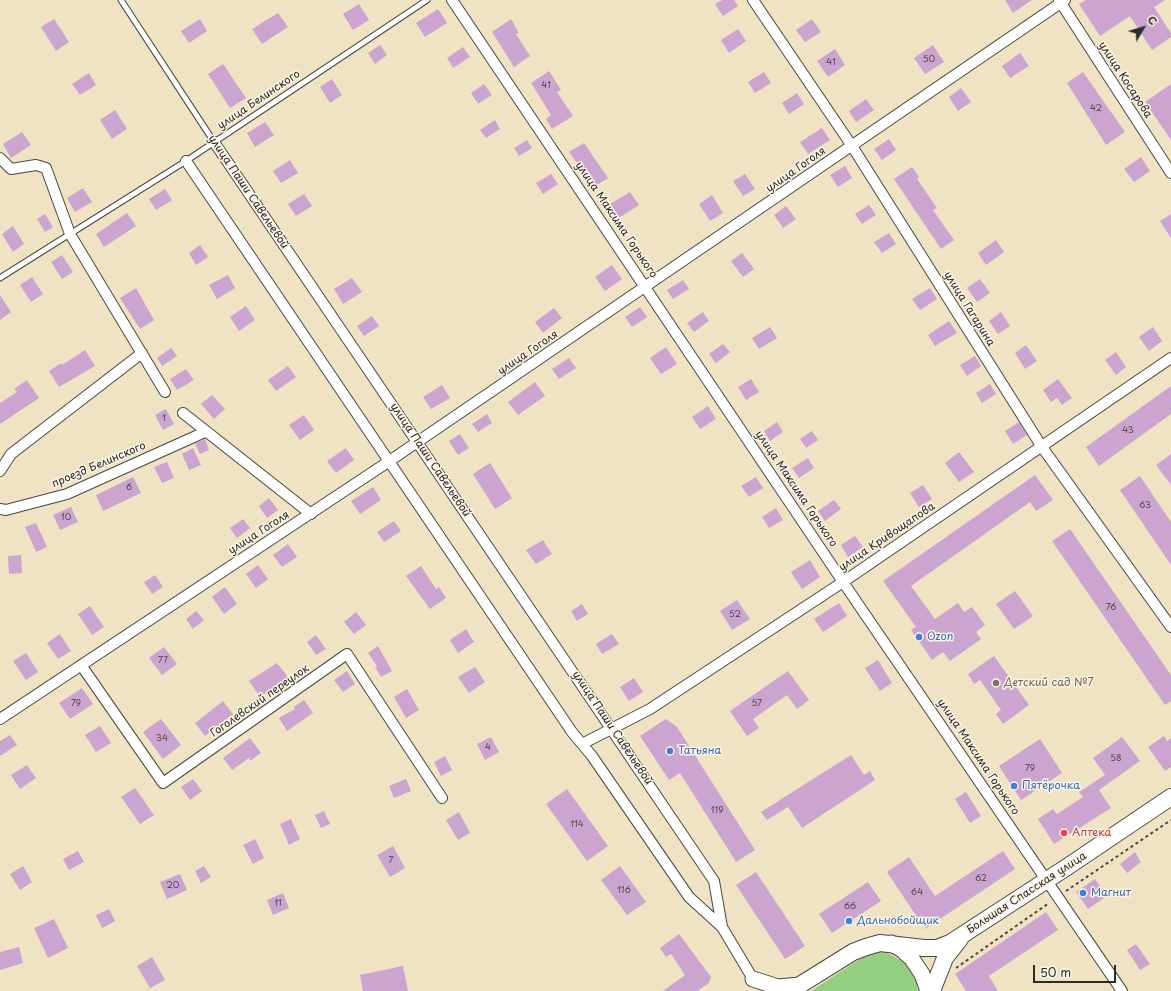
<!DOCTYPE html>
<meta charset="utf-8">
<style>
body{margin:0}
#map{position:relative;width:1171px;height:991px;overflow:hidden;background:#f0e3c4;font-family:"Playpen Sans",sans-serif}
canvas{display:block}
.north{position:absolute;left:1123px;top:8px;width:40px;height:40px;-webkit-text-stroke:3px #fcf5e5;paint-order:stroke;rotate:52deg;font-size:11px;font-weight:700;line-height:16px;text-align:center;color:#2b2b2b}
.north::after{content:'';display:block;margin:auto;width:14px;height:18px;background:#2b2b2b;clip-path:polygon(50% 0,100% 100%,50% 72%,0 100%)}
.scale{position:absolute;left:1033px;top:965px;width:83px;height:18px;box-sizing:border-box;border:2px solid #2b2b2b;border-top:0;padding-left:5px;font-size:12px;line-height:14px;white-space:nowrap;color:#2b2b2b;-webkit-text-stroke:3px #fcf5e5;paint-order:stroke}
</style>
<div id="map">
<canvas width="1171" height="991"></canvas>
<div class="north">С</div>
<div class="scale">50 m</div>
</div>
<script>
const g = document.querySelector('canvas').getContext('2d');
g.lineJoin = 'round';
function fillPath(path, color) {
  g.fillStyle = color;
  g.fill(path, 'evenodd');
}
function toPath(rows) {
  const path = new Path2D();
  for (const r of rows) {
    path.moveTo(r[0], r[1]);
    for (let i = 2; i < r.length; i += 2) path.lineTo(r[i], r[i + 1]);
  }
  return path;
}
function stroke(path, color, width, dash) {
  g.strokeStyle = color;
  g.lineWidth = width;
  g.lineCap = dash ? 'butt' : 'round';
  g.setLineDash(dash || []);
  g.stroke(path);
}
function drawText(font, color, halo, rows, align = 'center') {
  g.font = font + ' "Playpen Sans",sans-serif';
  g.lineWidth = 3;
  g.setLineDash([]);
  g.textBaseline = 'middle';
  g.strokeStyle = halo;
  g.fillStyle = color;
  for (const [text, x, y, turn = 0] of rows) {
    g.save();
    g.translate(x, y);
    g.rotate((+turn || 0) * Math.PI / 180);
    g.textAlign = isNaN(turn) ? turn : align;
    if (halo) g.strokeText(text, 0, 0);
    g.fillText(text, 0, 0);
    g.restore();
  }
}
const green = toPath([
 [881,949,905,963,916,980,918,991,811,991,866,955]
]);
const building = toPath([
 [722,0,734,0,738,6,723,16,715,4],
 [1005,0,1032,0,1013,13],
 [1086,0,1165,0,1154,7,1171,33,1171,37,1152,50,1130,16,1100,36,1079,4],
 [359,4,369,20,353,30,343,14],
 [438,9,447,23,425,37,416,23],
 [278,13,288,27,262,44,252,29],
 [54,19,69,42,56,51,41,27],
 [200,19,207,31,189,43,181,31],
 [511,19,519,33,516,34,530,56,514,67,492,32],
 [812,19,821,32,805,42,796,30],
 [738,29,746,41,729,53,721,40],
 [380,45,387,55,375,64,368,53],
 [933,45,944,62,925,74,914,58],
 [463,47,470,57,453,68,447,58],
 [835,49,845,65,828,77,817,61],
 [1020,53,1029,66,1010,78,1002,66],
 [223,64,246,98,230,108,208,74],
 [549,71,561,90,557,92,573,116,552,129,546,119,551,115,531,83],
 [764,72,771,83,755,93,748,82],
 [1083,72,1125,132,1106,145,1067,83],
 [89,73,96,85,80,95,72,84],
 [332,79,342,95,330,103,320,87],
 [484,84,492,95,478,104,471,93],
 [1171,84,1171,140,1145,102],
 [961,88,971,102,958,111,949,97],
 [797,93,804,104,789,114,782,103],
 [866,99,874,110,856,122,849,111],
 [115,110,127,129,112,139,100,120],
 [495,120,500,129,486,138,480,130],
 [265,122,274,135,255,147,247,133],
 [822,128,830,140,808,154,800,142],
 [22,132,31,145,11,158,3,144],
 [889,139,896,150,882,160,874,149],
 [527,140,532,148,519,156,514,148],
 [584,143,608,178,594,187,569,152],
 [1141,157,1150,171,1134,182,1124,169],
 [290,160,298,173,281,183,273,171],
 [845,166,852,178,838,187,830,175],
 [912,167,919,177,917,179,937,208,933,210,954,240,941,249,894,179],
 [551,174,558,184,543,194,536,183],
 [745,174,755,189,743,196,733,181],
 [83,188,92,202,75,212,67,198],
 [165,189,172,200,156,210,149,199],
 [630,192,639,205,619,218,610,204],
 [304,194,312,206,296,216,288,204],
 [712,195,723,213,710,221,699,204],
 [869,205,876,215,862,224,855,214],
 [786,206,796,219,783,228,774,215],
 [127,213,136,226,104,247,96,234],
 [45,214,53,227,45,232,37,219],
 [1171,214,1171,238,1160,221],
 [13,226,24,244,13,252,2,234],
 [889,233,896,244,882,253,874,242],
 [996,240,1004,252,986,265,978,253],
 [200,245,208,257,196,265,189,253],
 [742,253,754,269,743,277,731,261],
 [62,255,73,272,62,279,51,262],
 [612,265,622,279,605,291,595,277],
 [228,275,235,288,217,299,209,285],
 [32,277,43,294,31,302,20,285],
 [352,278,362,292,343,304,334,289],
 [980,279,990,293,977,302,967,288],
 [683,280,689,289,673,299,667,290],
 [136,288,154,320,140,329,120,298],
 [930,288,937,299,920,310,912,299],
 [0,295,11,312,0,320],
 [246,306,255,320,239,331,230,317],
 [640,307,647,317,632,327,625,317],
 [554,308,562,318,543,333,535,322],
 [703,312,709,321,694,332,687,323],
 [1001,312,1010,326,998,334,989,321],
 [372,316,379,326,364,336,357,326],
 [949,321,957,333,935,346,928,335],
 [770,327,777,338,759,349,752,338],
 [1153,327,1162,341,1149,351,1139,337],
 [723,344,730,352,716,363,709,354],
 [1026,345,1037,361,1025,369,1015,353],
 [666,347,677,364,661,374,650,358],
 [171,348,177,356,162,366,157,358],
 [85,350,95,366,59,387,49,371,61,363,62,365],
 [1116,352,1126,367,1116,375,1105,360],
 [975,356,981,366,967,376,960,365],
 [569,358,576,368,559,379,552,369],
 [288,366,296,377,276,391,268,380],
 [186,369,194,380,177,390,170,379],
 [751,379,759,392,746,400,738,387],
 [1058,379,1072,398,1062,405,1057,398,1051,402,1043,390],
 [27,380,39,398,0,424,0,403,17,392,14,389],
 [535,382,545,396,518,415,508,402],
 [990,384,996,394,982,403,976,393],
 [442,385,450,398,431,409,423,397],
 [1171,386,1171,414,1099,466,1086,447],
 [212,395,225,409,214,419,201,404],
 [708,406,716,419,700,429,692,417],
 [166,409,174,424,163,430,155,415],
 [487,414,492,423,478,432,472,424],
 [304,415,314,430,300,440,289,425],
 [777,422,783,432,770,441,764,431],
 [1019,422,1027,435,1013,444,1005,431],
 [812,431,818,440,806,448,800,439],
 [460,434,469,448,458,455,449,441],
 [205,439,209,450,200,454,195,444],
 [193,448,201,465,189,470,182,454],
 [346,448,354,460,336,473,327,461],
 [959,452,974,472,959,482,945,463],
 [1171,454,1171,485,1156,465],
 [808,458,814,468,799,478,792,468],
 [167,462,174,478,162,483,154,467],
 [490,463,512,498,495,509,473,474],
 [1035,475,1053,500,1036,511,1030,502,911,586,935,619,958,603,964,612,972,607,985,625,976,632,981,639,950,661,943,652,932,660,911,630,916,627,883,581],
 [1140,476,1171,522,1171,565,1120,490],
 [133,477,141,493,103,511,96,495],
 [756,477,763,488,749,497,741,486],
 [923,485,932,499,919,507,910,493],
 [373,487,381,500,360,514,351,501],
 [269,498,278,510,267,518,259,506],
 [834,500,841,509,825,521,818,511],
 [71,507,78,522,60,530,53,515],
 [776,508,783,520,769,528,762,517],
 [243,519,250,528,237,538,230,528],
 [394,521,401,531,384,542,377,532],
 [36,523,47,547,36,552,25,527],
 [1070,529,1171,675,1171,701,1165,705,1052,541],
 [855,536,863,547,848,557,841,545],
 [543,540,552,554,536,564,526,550],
 [288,544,297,557,282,567,273,555],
 [21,555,22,573,9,574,8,556],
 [810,560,820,577,802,589,791,572],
 [258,565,268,579,256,588,246,574],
 [421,566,436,589,439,587,446,598,430,609,406,576],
 [155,575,163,587,152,594,144,582],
 [225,587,237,604,224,614,212,597],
 [1015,591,1033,616,1014,629,996,604],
 [737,600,750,619,732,630,720,611],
 [839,603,847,616,823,632,814,619],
 [582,604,588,614,577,621,571,611],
 [90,606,104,627,92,635,78,614],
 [196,611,204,620,193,629,186,619],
 [356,612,366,625,354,634,344,622],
 [466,629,474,642,458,653,450,640],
 [60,634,71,651,58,659,47,643],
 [612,634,619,644,602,654,596,644],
 [316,635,326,649,316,655,307,642],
 [378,646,392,671,381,677,375,667,377,666,368,653],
 [164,647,177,664,162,675,149,658],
 [26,653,38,672,26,680,13,661],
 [994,656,1029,705,1003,724,996,714,1001,710,980,680,974,684,968,674],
 [878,660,892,683,880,691,865,668],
 [277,663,288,677,260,697,249,681],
 [475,667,485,682,469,693,458,677],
 [347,671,355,684,343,692,334,680],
 [788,671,809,700,797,709,787,695,753,719,759,728,747,736,730,711],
 [634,678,643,692,629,701,620,687],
 [82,688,93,704,70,719,59,703],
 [407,689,419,710,406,718,394,697],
 [304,700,313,713,287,731,279,718,295,709,294,707],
 [223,701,233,714,205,736,195,723],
 [161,719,181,745,163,759,143,732],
 [666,719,677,727,755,850,736,862,680,773,669,780,640,736],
 [100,726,111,743,96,752,85,735],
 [10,735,17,745,0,756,0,741],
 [1164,736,1167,741,1171,738,1171,767,1165,771,1148,747],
 [491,737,499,752,485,760,477,744],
 [1122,737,1140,761,1099,790,1111,808,1054,844,1038,819,1053,809,1057,814,1083,797,1079,792,1105,775,1093,758],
 [250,738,261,753,250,761,249,758,232,770,223,758],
 [1040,739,1062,773,1021,800,999,766],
 [851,755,864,775,870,771,875,780,802,828,788,807,767,820,761,812],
 [445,756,452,770,441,776,434,762],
 [27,765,36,778,20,789,11,775],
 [193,779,202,791,190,800,181,787],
 [406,779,411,791,394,798,389,786],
 [135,788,154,815,140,824,121,797],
 [567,789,608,846,587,861,546,804],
 [966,792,981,816,970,823,955,799],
 [324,811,330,824,321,828,315,815],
 [459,812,470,833,458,840,446,820],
 [291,819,300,839,289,845,280,824],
 [255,839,264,858,253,864,243,845],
 [393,846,405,868,390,877,377,855],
 [78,851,84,862,69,870,63,859],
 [1003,851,1015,869,925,929,887,872,909,857,935,896],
 [1135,852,1141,862,1127,873,1120,864],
 [23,866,32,882,20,890,10,874],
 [204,866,211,877,201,883,195,871],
 [620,866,646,902,627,915,601,880],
 [756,872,805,946,785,959,736,885],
 [180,874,187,890,167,899,160,882],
 [1095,879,1107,896,1088,909,1076,892],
 [868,882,881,901,832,933,819,914],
 [283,893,289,908,273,915,267,900],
 [109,909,115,921,102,928,96,915],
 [1046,912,1058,930,989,976,998,991,966,991,955,974],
 [54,919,68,948,48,958,34,928],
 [679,934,711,977,709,983,697,991,663,991,685,975,671,954,666,957,660,948],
 [1136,944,1150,964,1140,970,1127,950],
 [19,947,23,963,0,970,0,952],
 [152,957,165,980,150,988,137,966],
 [403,966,408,991,363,991,360,975]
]);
const path = toPath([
 [1066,891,1171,820],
 [956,968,1049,903]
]);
const lane = toPath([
 [121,0,214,142],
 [0,278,186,161,427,0]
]);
const street = toPath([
 [452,0,843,582,1122,991],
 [753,0,852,146,1042,447,1171,627],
 [1059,0,1171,173],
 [214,142,714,881,722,927,753,979],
 [0,158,11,169,36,165,46,168,70,234,165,392],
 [186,161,572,732,592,756,689,897,722,927],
 [183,413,311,514],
 [0,471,11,454,142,353],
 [0,509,6,510,67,494,205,432],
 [81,665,163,783,347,654,442,798],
 [0,719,388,462,1065,0],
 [582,744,650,709,843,582,1171,358]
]);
const secondary = toPath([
 [891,943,902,950,912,959,922,974,928,991],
 [753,979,778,987,800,985]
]);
const primary = toPath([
 [798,991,800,985,853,952,866,947,880,943,924,948,937,948,950,943,1067,867,1171,797],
 [932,991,945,958,960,939]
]);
const markers = [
 [919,637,4,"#3f7fe0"],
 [996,683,4,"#8d6e63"],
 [670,751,4,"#3f7fe0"],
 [1014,786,4,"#3f7fe0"],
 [1064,833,4,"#e0444e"],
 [1083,893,4,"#3f7fe0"],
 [849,921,4,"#3f7fe0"]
];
const numberNames = [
 ["50",929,60],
 ["41",831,63],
 ["41",546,86],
 ["42",1096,109],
 ["1",164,419],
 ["43",1128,431],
 ["6",129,488],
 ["63",1145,506],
 ["10",66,518],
 ["76",1111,608],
 ["52",735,615],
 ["77",163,661],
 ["79",76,704],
 ["57",757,704],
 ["34",162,739],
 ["4",488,748],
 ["58",1116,759],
 ["79",1030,769],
 ["119",717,811],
 ["114",577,825],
 ["7",391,861],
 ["62",981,879],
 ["20",173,886],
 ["116",624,891],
 ["64",917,893],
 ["11",278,904],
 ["66",850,907]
];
const streetNames = [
 ["улица Косарова",1125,80,57],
 ["улица Белинского",259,100,-34],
 ["улица Гоголя",796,170,-35],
 ["улица Паши Савельевой",248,192,56],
 ["улица Максима Горького",616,220,56],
 ["улица Гагарина",969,309,58],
 ["улица Гоголя",528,353,-34],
 ["улица Паши Савельевой",430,460,56],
 ["проезд Белинского",99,465,-23],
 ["улица Максима Горького",796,489,56],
 ["улица Гоголя",259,533,-33],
 ["улица Кривощапова",887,537,-34],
 ["Гоголевский переулок",260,701,-35],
 ["улица Паши Савельевой",612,728,56],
 ["улица Максима Горького",978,757,56],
 ["Большая Спасская улица",1027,893,-33]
];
const shopNames = [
 ["Ozon",927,637],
 ["Татьяна",678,751],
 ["Пятёрочка",1022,786],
 ["Магнит",1091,893],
 ["Дальнобойщик",857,921]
];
const educationNames = [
 ["Детский сад №7",1004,683]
];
const healthNames = [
 ["Аптека",1072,833]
];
fillPath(green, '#94ce81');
fillPath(building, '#cba5cf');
stroke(lane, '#494742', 7);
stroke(street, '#494742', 12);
stroke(secondary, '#494742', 17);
stroke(primary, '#494742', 18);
stroke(path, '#494742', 2, [3, 3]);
stroke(lane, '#fff', 5);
stroke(street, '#fff', 10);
stroke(secondary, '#fff', 15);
stroke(primary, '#fff', 16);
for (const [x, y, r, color] of markers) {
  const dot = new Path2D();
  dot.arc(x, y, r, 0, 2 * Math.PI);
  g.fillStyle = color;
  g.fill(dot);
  stroke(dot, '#fcf5e5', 1.5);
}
drawText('9px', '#534a54', null, numberNames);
drawText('11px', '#2b2b2b', '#fcf5e5', streetNames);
drawText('11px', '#366cbe', '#fcf5e5', shopNames, 'left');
drawText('11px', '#785e54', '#fcf5e5', educationNames, 'left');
drawText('11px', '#be3a42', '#fcf5e5', healthNames, 'left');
</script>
